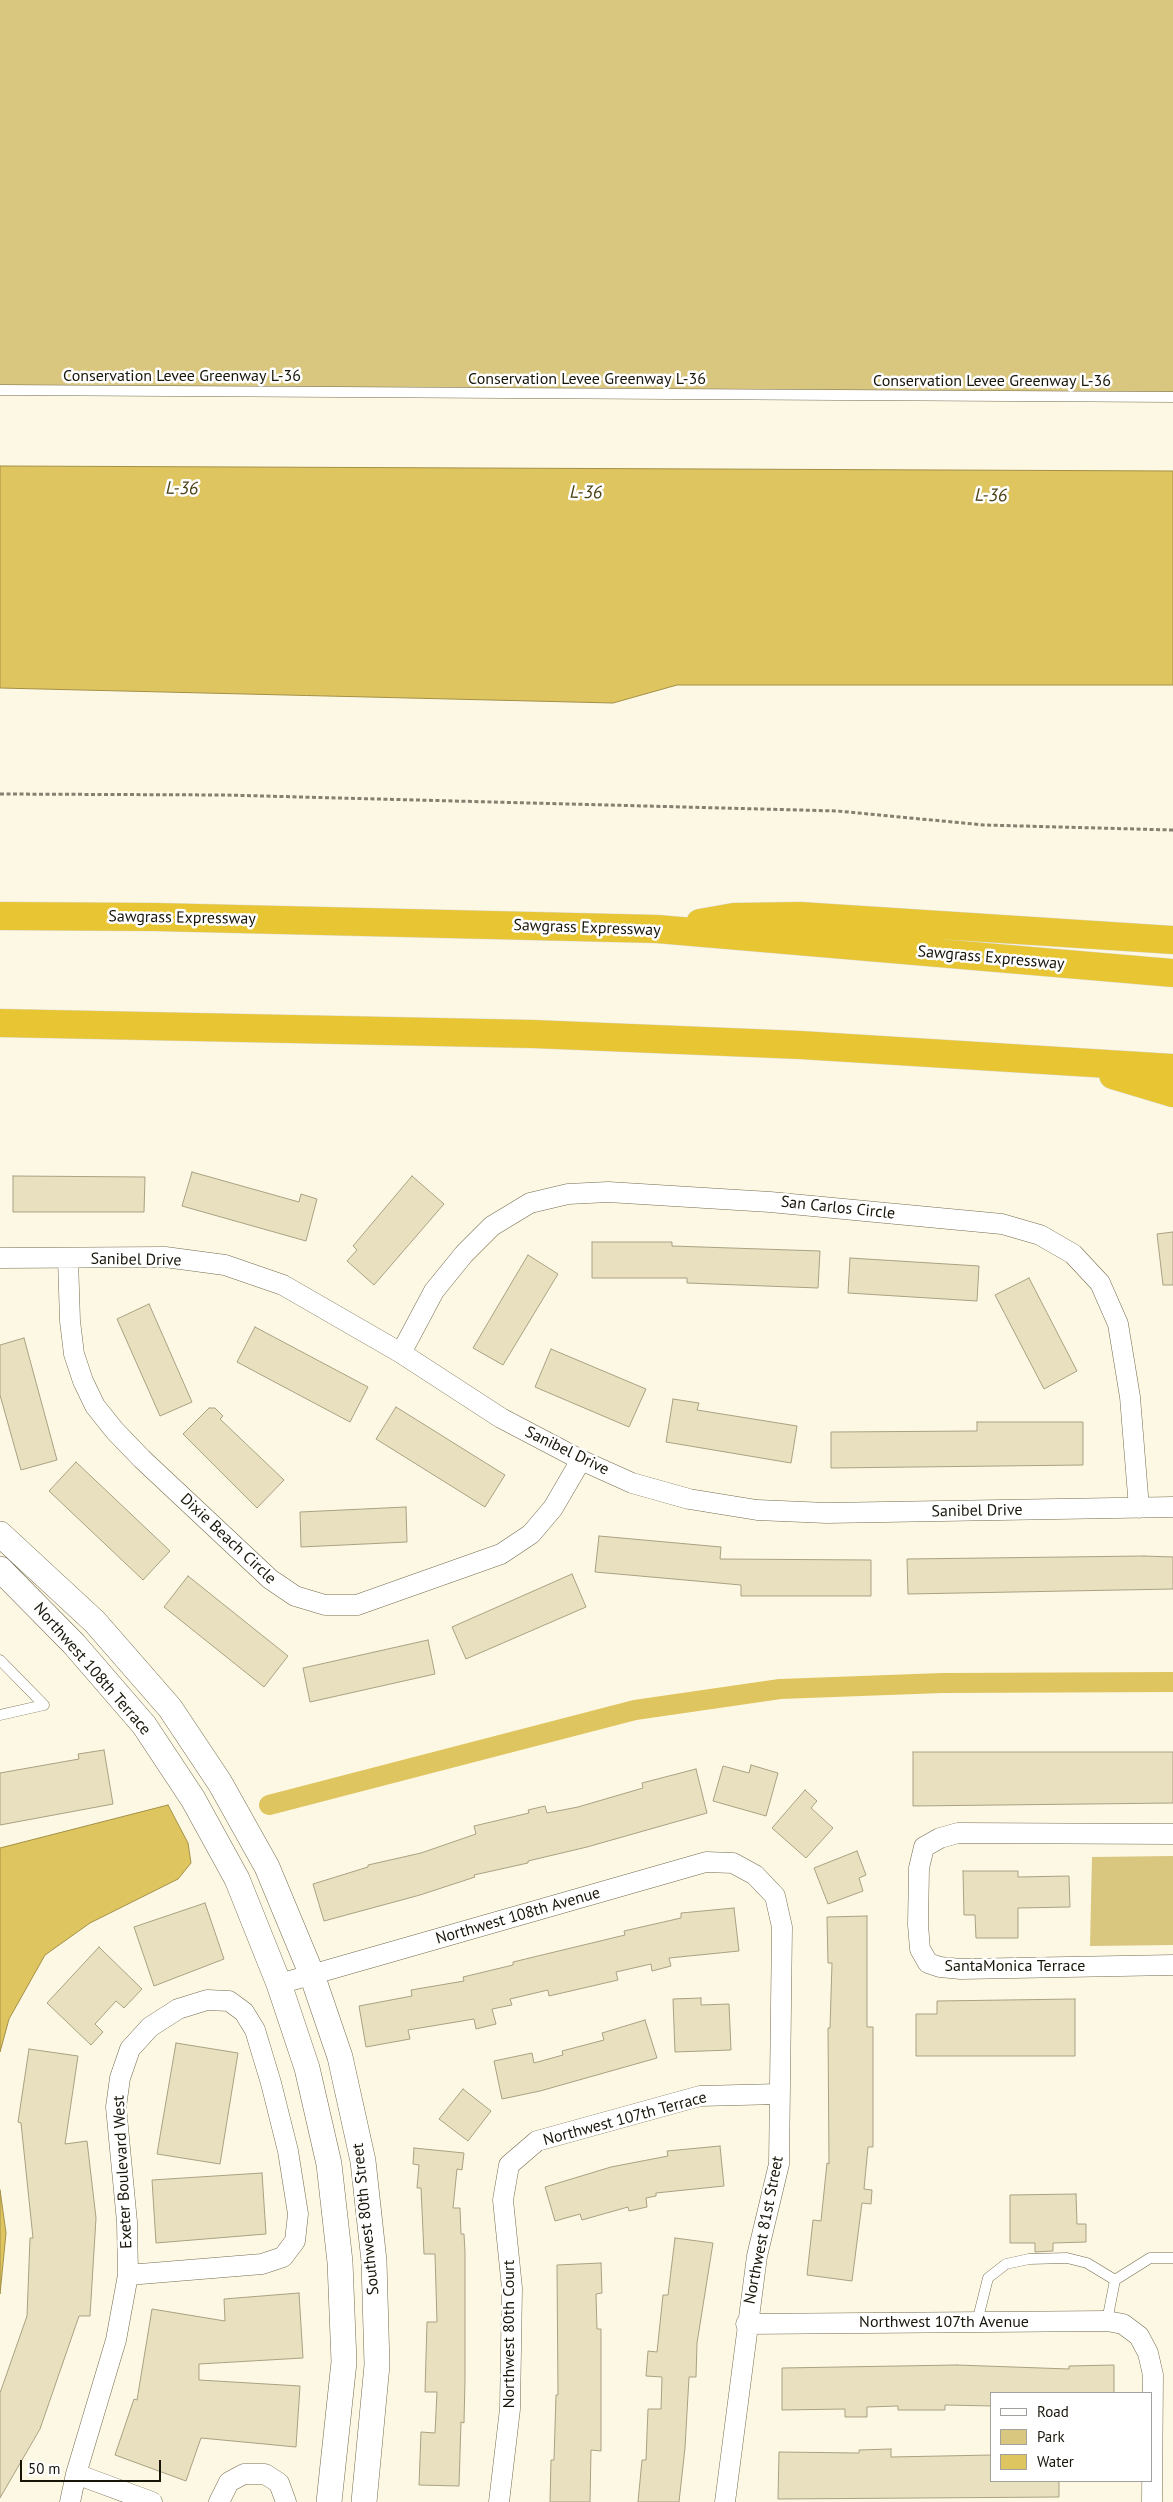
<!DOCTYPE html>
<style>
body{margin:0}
#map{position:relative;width:1173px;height:2502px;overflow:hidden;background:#fdf8e4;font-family:"PT Sans",sans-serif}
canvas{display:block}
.legend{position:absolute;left:990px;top:2392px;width:162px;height:90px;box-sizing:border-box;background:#fff;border:1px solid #a3a19d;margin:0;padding:6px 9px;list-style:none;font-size:15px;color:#181509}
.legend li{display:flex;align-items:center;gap:10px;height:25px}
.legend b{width:25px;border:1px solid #a3a19d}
.scale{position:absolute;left:20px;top:2460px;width:141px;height:22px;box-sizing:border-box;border:2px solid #181509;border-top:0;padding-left:6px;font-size:15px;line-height:18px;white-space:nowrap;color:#181509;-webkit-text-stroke:4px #fff;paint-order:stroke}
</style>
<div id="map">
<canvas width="1173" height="2502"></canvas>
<ul class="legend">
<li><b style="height:6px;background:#fff"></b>Road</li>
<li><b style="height:14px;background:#d9c67f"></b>Park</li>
<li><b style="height:14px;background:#dfc560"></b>Water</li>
</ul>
<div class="scale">50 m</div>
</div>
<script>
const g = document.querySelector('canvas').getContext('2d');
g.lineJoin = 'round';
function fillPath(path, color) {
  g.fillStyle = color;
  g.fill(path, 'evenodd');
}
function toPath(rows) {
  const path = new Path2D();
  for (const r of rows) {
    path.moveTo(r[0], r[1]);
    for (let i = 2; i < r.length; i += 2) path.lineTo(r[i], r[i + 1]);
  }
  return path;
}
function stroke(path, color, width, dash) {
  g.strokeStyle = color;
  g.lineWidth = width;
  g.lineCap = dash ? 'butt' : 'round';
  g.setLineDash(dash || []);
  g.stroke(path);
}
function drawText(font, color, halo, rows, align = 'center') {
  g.font = font + ' "PT Sans",sans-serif';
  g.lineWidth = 5;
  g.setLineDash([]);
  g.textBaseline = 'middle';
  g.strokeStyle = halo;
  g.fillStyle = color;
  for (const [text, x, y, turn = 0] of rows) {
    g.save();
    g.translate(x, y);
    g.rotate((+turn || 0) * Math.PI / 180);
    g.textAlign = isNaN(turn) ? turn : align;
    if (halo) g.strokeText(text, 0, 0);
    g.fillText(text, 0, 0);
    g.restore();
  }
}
const green = toPath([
 [0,0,1173,0,1173,397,0,390],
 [1173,1856,1173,1945,1090,1946,1092,1857]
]);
const water = toPath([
 [0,466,1173,471,1173,685,677,685,613,703,0,688,0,466],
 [168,1805,188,1843,191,1863,178,1879,90,1923,45,1955,9,2019,0,2052,0,1848,168,1805],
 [0,2190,6,2233,0,2294,0,2190]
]);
const canal = toPath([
 [269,1805,635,1710,780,1689,942,1683,1173,1682]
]);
const building = toPath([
 [192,1172,299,1202,301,1194,317,1199,306,1241,182,1206,192,1172],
 [13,1176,145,1177,144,1212,13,1212,13,1176],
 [412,1176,444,1204,374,1285,347,1261,357,1250,353,1246,412,1176],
 [1173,1232,1173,1285,1163,1285,1157,1234,1173,1232],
 [592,1242,672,1242,672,1246,820,1251,818,1288,687,1283,687,1278,592,1278,592,1242],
 [528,1255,558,1274,503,1365,473,1348,528,1255],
 [850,1258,979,1266,977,1301,848,1293,850,1258],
 [1029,1278,1077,1371,1044,1389,995,1295,1029,1278],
 [149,1304,192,1402,160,1416,117,1319,149,1304],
 [255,1327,368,1387,350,1422,237,1362,255,1327],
 [24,1338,57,1460,21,1470,0,1395,0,1345,24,1338],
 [551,1349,646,1389,629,1427,535,1387,551,1349],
 [673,1399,699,1403,697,1410,797,1426,791,1463,666,1442,673,1399],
 [396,1407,505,1475,485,1507,376,1439,396,1407],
 [209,1408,215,1408,223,1416,220,1419,284,1480,257,1508,183,1434,209,1408],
 [977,1422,1083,1422,1083,1465,831,1468,831,1432,977,1431,977,1422],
 [76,1462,170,1551,143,1580,49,1491,76,1462],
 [406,1507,407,1542,301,1547,300,1512,406,1507],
 [599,1536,721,1547,720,1559,871,1560,871,1596,741,1596,741,1585,595,1572,599,1536],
 [1144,1556,1173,1557,1173,1589,908,1594,907,1559,1144,1556],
 [572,1574,586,1607,466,1659,452,1627,572,1574],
 [188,1576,288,1656,264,1687,164,1607,188,1576],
 [428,1640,435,1674,310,1702,303,1668,428,1640],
 [104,1750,113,1804,0,1825,0,1773,79,1759,78,1754,104,1750],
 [913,1752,1173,1752,1173,1803,913,1806,913,1752],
 [751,1765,778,1773,766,1816,713,1801,723,1766,749,1773,751,1765],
 [696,1769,707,1813,587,1847,528,1861,528,1863,474,1875,475,1877,420,1895,324,1921,313,1884,368,1867,368,1865,421,1853,476,1834,474,1826,529,1813,528,1810,545,1806,547,1813,578,1807,643,1788,642,1783,696,1769],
 [805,1790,817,1801,811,1808,833,1828,806,1858,772,1828,805,1790],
 [857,1851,866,1875,859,1878,863,1891,828,1904,814,1868,857,1851],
 [963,1871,1018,1871,1018,1877,1069,1876,1070,1907,1018,1908,1018,1938,976,1938,975,1915,964,1915,963,1871],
 [205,1903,224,1959,154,1986,134,1927,205,1903],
 [734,1908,739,1951,669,1958,671,1966,652,1971,651,1964,616,1972,618,1980,549,1996,548,1990,510,1999,512,2005,492,2009,496,2024,476,2029,474,2019,408,2030,410,2039,366,2047,359,2006,412,1996,411,1990,464,1981,463,1977,513,1965,513,1962,625,1935,624,1931,681,1918,681,1913,734,1908],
 [867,1916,867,2027,873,2027,873,2147,868,2147,864,2189,872,2190,871,2204,862,2203,852,2281,807,2275,813,2220,821,2221,827,2163,829,2164,828,2028,830,2028,832,1963,828,1963,827,1917,867,1916],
 [99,1947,142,1989,124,2008,116,2001,95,2024,103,2032,91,2045,47,2003,99,1947],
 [701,1998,701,2005,729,2004,731,2050,675,2052,673,1999,701,1998],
 [1075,1999,1075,2056,916,2056,916,2014,937,2014,937,2001,1075,1999],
 [645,2020,657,2058,540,2091,502,2099,494,2061,532,2053,534,2063,563,2055,562,2051,604,2040,602,2033,645,2020],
 [176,2043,238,2053,220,2164,157,2154,176,2043],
 [29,2049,78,2056,65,2144,87,2141,96,2218,90,2316,79,2316,40,2429,0,2498,0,2393,27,2316,30,2238,33,2238,21,2123,18,2122,29,2049],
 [463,2089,491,2111,468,2141,439,2119,463,2089],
 [720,2146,724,2186,656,2193,656,2196,646,2198,647,2207,629,2211,628,2207,582,2220,580,2214,555,2221,545,2187,611,2167,668,2156,667,2151,720,2146],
 [414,2148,464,2153,462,2170,457,2169,453,2208,460,2208,461,2234,464,2234,465,2252,465,2379,464,2423,461,2422,459,2486,419,2485,421,2432,435,2433,437,2392,425,2392,427,2322,437,2322,435,2254,424,2254,421,2188,417,2188,419,2165,413,2164,414,2148],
 [262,2173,266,2234,156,2243,152,2180,262,2173],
 [1076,2194,1077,2224,1086,2224,1086,2242,1053,2243,1053,2251,1035,2252,1035,2243,1010,2243,1010,2195,1076,2194],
 [675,2238,713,2243,697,2343,696,2377,689,2377,685,2448,679,2502,638,2502,642,2460,646,2460,648,2409,661,2409,662,2377,646,2376,648,2351,657,2352,663,2295,668,2295,675,2238],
 [601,2263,602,2293,596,2294,597,2329,601,2329,601,2451,591,2450,590,2502,550,2502,551,2460,554,2460,556,2395,558,2395,557,2265,601,2263],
 [299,2293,303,2358,199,2364,199,2380,300,2386,296,2447,201,2438,186,2481,115,2455,134,2399,137,2400,152,2309,225,2321,224,2299,299,2293],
 [957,2365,1069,2369,1069,2366,1114,2365,1114,2393,992,2393,992,2406,945,2405,945,2410,898,2410,898,2406,867,2407,867,2417,845,2417,845,2409,782,2410,782,2368,957,2365],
 [891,2449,891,2457,992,2455,992,2481,1059,2481,1059,2497,778,2499,779,2452,859,2453,859,2450,891,2449]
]);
const path = toPath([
 [0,794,224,795,837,811,984,825,1173,830]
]);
const service = toPath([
 [0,390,1173,397],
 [0,1660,44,1705],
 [0,1715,44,1705],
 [1107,2321,1115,2280,1150,2258,1173,2258],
 [977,2322,988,2278,1006,2264,1029,2259,1067,2258,1087,2263,1115,2280]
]);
const minor = toPath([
 [0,1258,165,1257,225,1265,283,1285,401,1353,501,1418,581,1460,632,1483,689,1499,757,1510,827,1513,1173,1507],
 [68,1259,70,1321,74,1354,83,1381,95,1406,115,1431,142,1459,270,1579,295,1596,325,1605,357,1605,501,1554,531,1534,553,1508,581,1460],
 [401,1353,434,1291,464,1254,492,1226,530,1203,568,1194,608,1192,770,1202,1002,1224,1040,1235,1073,1254,1100,1283,1118,1324,1130,1397,1139,1508],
 [1173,1834,958,1833,940,1838,924,1847,919,1868,918,1925,920,1949,928,1963,940,1967,961,1969,1173,1965],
 [279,1984,706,1862,733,1863,755,1875,775,1896,782,1927,779,2164,757,2256,725,2502],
 [746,2324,1107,2321,1123,2324,1139,2336,1148,2353,1153,2375,1152,2502],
 [76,2474,152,2502],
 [70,2502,76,2474,116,2340,128,2275,127,2222,116,2107,120,2078,130,2049,150,2027,178,2009,207,2000,229,2001,244,2012,255,2030,271,2083,288,2151,298,2214,295,2241,283,2257,262,2264,128,2275],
 [219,2502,229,2482,244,2474,265,2474,279,2483,286,2502],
 [499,2502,510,2409,512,2288,503,2200,509,2165,537,2141,700,2096,779,2094]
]);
const tertiary = toPath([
 [0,1534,95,1622,170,1708,220,1783,267,1867,312,1975,340,2057,363,2161,374,2261,377,2365,364,2502],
 [0,1569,74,1644,144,1725,193,1799,237,1879,279,1984,307,2068,329,2164,340,2262,344,2362,329,2502]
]);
const motorway = toPath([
 [0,916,155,917,657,929,1173,973],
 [700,923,734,917,800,916,1173,940],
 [0,1023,533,1034,800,1045,1173,1068],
 [1113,1075,1173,1093]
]);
const streetNames = [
 ["Conservation Levee Greenway L-36",182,376],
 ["Conservation Levee Greenway L-36",587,379],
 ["Conservation Levee Greenway L-36",992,381],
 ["Sawgrass Expressway",182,918,1],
 ["Sawgrass Expressway",587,928,2],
 ["Sawgrass Expressway",991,958,5],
 ["San Carlos Circle",838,1208,6],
 ["Sanibel Drive",136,1260,1],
 ["Sanibel Drive",567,1451,26],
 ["Sanibel Drive",977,1511,-1],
 ["Dixie Beach Circle",228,1539,43],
 ["Northwest 108th Terrace",92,1669,49],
 ["Northwest 108th Avenue",518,1916,-16],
 ["SantaMonica Terrace",1015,1966],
 ["Northwest 107th Terrace",625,2119,-15],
 ["Exeter Boulevard West",123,2172,-93],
 ["Southwest 80th Street",366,2219,-96],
 ["Northwest 81st Street",764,2230,-79],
 ["Northwest 107th Avenue",944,2322],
 ["Northwest 80th Court",509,2334,-90]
];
const waterNames = [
 ["L-36",182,489,1],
 ["L-36",586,493,1],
 ["L-36",991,496,1]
];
fillPath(green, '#d9c67f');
fillPath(water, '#dfc560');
stroke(water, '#a39046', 1);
stroke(canal, '#dfc560', 20);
fillPath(building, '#e9e0c0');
stroke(building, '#aaa182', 1);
stroke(service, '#746c4f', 11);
stroke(minor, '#746c4f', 21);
stroke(tertiary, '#746c4f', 26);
stroke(motorway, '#dfdedd', 29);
stroke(path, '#848070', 3, [4, 2.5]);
stroke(service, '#fff', 10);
stroke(minor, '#fff', 20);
stroke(tertiary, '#fff', 25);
stroke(motorway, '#e8c532', 28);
drawText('16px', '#181509', '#fff', streetNames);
drawText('italic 18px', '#4d4218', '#fff', waterNames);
</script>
